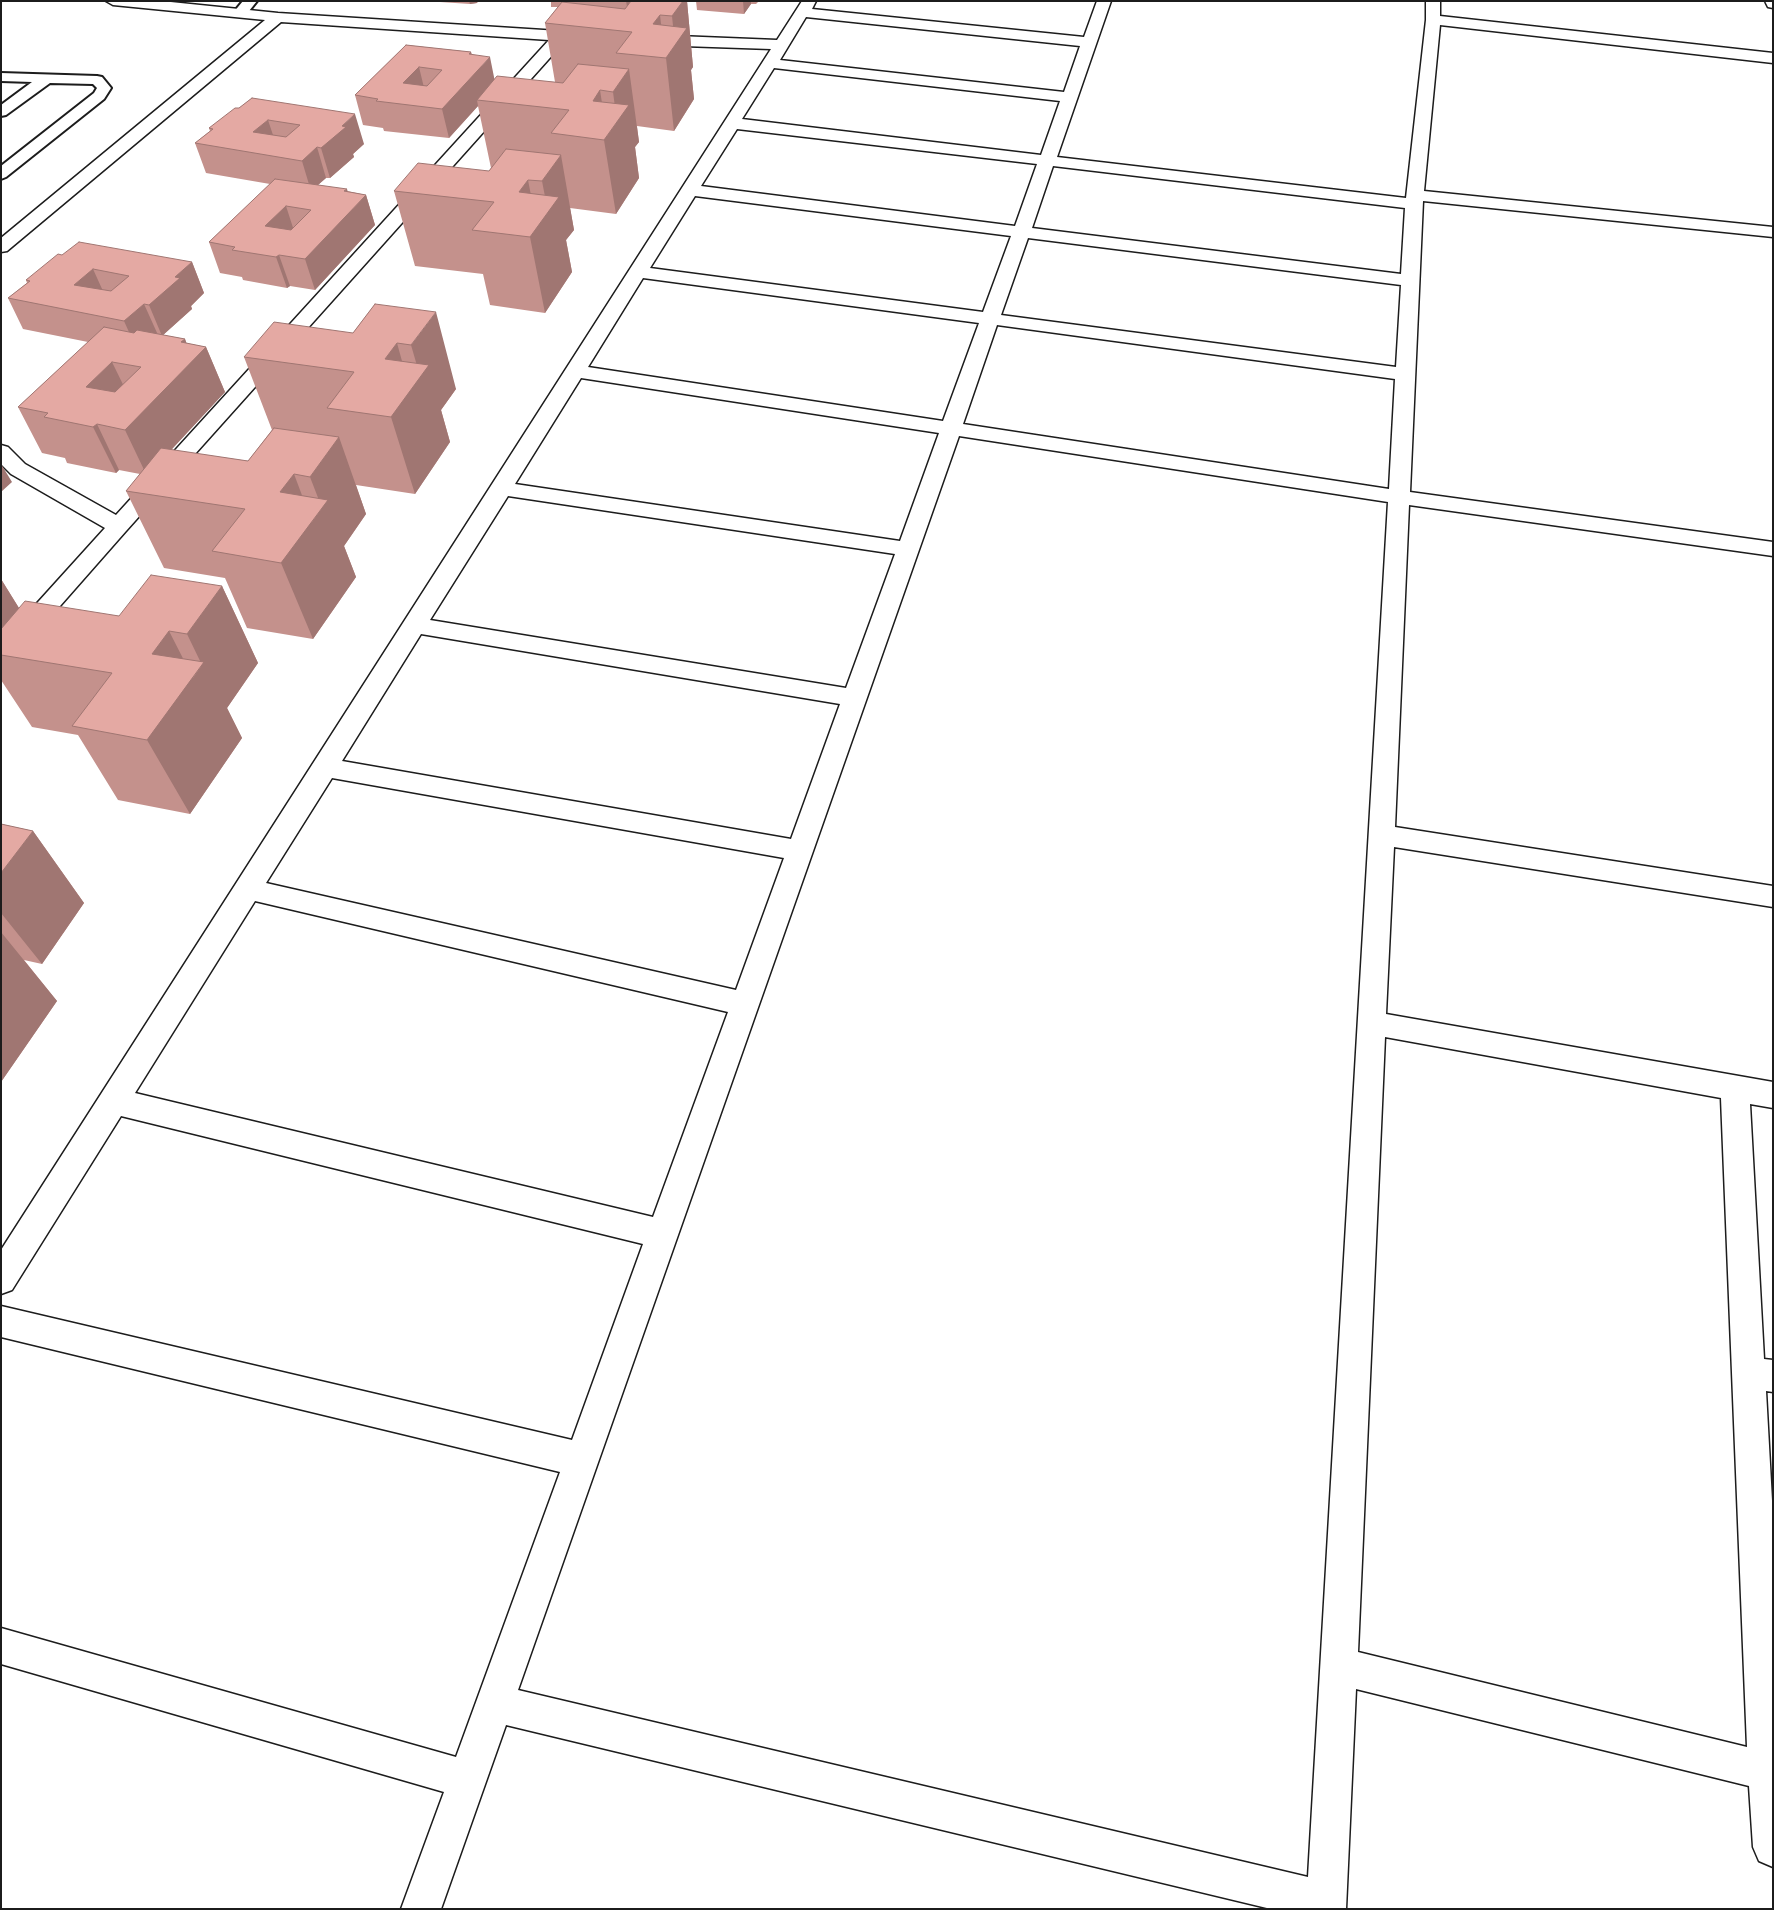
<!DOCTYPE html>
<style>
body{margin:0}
#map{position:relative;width:1774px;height:1910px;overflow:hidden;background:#fff;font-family:Mynerve,sans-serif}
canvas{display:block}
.frame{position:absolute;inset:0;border:2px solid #1c1c1c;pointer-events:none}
</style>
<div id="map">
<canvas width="1774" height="1910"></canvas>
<div class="frame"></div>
</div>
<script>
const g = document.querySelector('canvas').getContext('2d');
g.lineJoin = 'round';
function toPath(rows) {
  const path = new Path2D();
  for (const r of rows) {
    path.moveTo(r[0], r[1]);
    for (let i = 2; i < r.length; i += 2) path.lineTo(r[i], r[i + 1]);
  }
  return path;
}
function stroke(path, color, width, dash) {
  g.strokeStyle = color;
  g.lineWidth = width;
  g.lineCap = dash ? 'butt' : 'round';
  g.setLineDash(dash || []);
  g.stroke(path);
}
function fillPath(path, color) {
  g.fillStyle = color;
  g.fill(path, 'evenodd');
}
const lane = toPath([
 [243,1,257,1,245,16,235,16,233,13,243,1],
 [1,73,97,76,102,77,111,88,104,99,6,177,1,179,1,166,94,93,97,88,93,84,50,83,6,115,1,116,1,105,32,82,1,81,1,73]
]);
const street = toPath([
 [106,1,161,1,278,13,575,32,580,34,583,37,580,40,575,42,565,41,126,531,9,664,1,666,1,643,105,528,11,474,1,464,1,445,8,447,25,464,116,515,549,40,281,22,7,251,1,252,1,238,265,20,113,5,106,1],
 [802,1,816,1,812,9,1084,37,1097,1,1111,1,1057,157,1406,198,1426,20,1426,1,1440,1,1440,16,1773,53,1773,63,1440,25,1424,191,1773,227,1773,237,1423,201,1410,492,1773,542,1773,556,1409,505,1395,827,1773,886,1773,907,1394,847,1386,1014,1773,1082,1773,1108,1750,1104,1764,1359,1773,1360,1773,1392,1766,1391,1773,1519,1773,1867,1759,1861,1753,1847,1749,1786,1356,1689,1346,1909,1271,1909,506,1725,441,1909,401,1909,444,1792,1,1664,1,1628,456,1757,560,1472,1,1337,1,1306,572,1440,643,1244,121,1116,12,1290,1,1294,1,1250,771,49,653,45,648,43,645,40,648,37,653,35,777,40,802,1],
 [806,17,1080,46,1064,92,780,60,806,17],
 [774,68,1060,101,1041,155,742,119,774,68],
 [737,129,1037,164,1015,226,701,186,737,129],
 [1053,166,1405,208,1401,274,1032,228,1053,166],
 [695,196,1011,236,983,312,650,268,695,196],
 [1028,238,1401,285,1396,367,1001,315,1028,238],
 [643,278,979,323,943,421,588,367,643,278],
 [997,325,1395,379,1389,489,963,424,997,325],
 [581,378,939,433,900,541,515,484,581,378],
 [959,436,1388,502,1308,1877,518,1690,959,436],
 [508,496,895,554,846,688,430,620,508,496],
 [421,634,840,704,791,839,342,761,421,634],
 [332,778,784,858,736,990,266,883,332,778],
 [255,901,728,1012,653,1217,135,1093,255,901],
 [1385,1037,1721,1098,1747,1747,1358,1652,1385,1037],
 [1765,1,1773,1,1773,8,1768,7,1765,1]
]);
const wall = toPath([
 [440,1,478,1,477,3,470,4,440,2],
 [551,1,687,1,693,67,691,70,694,99,674,131,637,126,639,142,635,147,639,178,616,214,570,208,574,230,566,240,572,272,545,313,490,305,483,274,415,266,394,191,489,171,491,168,478,106,449,138,384,131,383,128,363,125,355,95,406,45,471,52,472,55,494,79,555,82,545,23,558,7,551,7],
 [696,1,759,1,756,4,751,4,744,14,697,10],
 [252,98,364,144,353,154,354,157,330,178,326,178,318,185,366,195,375,225,315,290,290,286,287,288,243,280,242,277,220,273,209,242,270,184,206,173,195,143,210,131,209,128,239,108],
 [62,255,192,262,204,293,191,306,192,309,163,335,185,339,186,343,206,347,225,392,171,450,248,461,272,430,244,357,353,333,375,304,456,389,441,410,450,442,415,494,356,485,366,514,344,546,356,577,313,639,247,628,225,578,164,568,126,491,140,474,119,470,116,473,67,463,65,458,42,453,18,407,88,342,23,329,8,298,27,283,26,280],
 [1,579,19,608,119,616,222,586,258,663,227,708,242,738,190,814,118,800,78,735,32,727,1,680],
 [1,824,33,831,84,903,42,964,24,960,57,1001,1,1082]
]);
const shadedWall = toPath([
 [469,1,478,1,477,3,470,4],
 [626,1,640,1,628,12],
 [683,1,687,1,693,67,691,70,694,99,674,131,666,58,675,45,672,16],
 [743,1,751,1,751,4,744,14],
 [660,15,665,58,653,24],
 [471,52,475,73,490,57,496,87,477,100,478,106,449,138,442,109,469,54],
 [419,67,426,96,403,83],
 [629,69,639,142,635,147,639,178,616,214,604,140,593,101,600,90,607,136,617,122,613,92],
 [355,114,364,144,353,154,354,157,330,178,321,148,342,126],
 [268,120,278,150,253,132],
 [317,147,326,178,311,191,302,161],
 [561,155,574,230,566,240,572,272,545,313,530,237,519,192,528,180,537,226,548,212,542,181],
 [347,189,353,209,366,195,375,225,315,290,305,259,344,191],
 [286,206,296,237,265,226],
 [279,255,290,286,287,288,276,257],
 [192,262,204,293,191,306,192,309,162,336,149,305,175,277],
 [93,269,107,300,74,285],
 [144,304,158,335,138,352,124,321],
 [436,312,456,389,441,410,450,442,415,494,391,417,385,359,397,343,410,390,420,376,411,345],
 [185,339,193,360,206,347,225,392,147,476,125,430,181,342],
 [112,362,134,407,86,387],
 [97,424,119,470,116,473,93,427],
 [339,437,366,514,344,546,356,577,313,639,281,563,280,492,294,474,312,522,322,508,310,477],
 [1,464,12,482,1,492],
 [1,579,22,613,1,637],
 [222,586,258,663,227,708,242,738,190,814,147,740,152,654,169,631,193,678,202,665,187,634],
 [33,831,84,903,42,964,1,913,1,873],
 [1,932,57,1001,1,1082]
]);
const building = toPath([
 [631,1,683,1,672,16,660,15,653,24,687,28,666,58,616,53,632,32,545,23,562,2,625,9,631,1],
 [406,45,471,52,469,54,490,57,442,109,376,101,378,99,355,95,406,45],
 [419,67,442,70,427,86,403,83,419,67],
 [578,64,629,69,613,92,600,90,593,101,629,105,604,140,551,133,569,110,477,100,497,76,563,83,578,64],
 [252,98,355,114,342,126,346,127,321,148,317,147,302,161,195,143,213,129,209,128,235,108,239,108,252,98],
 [268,120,300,125,286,137,253,132,268,120],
 [506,149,561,155,542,181,528,180,519,192,559,197,530,237,472,230,494,202,394,191,418,163,489,171,506,149],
 [275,179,347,189,344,191,366,195,305,259,279,255,276,257,232,250,235,247,209,242,275,179],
 [286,206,311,210,291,230,265,226,286,206],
 [79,242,192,262,175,277,180,278,149,305,144,304,124,321,8,298,30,281,26,280,58,254,62,255,79,242],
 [93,269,129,276,111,291,74,285,93,269],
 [375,304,436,312,411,345,397,343,385,359,429,365,391,417,327,408,354,372,244,357,274,322,353,333,375,304],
 [104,327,134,333,137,330,185,339,181,342,206,347,125,430,97,424,93,427,44,417,48,413,18,407,104,327],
 [112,362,141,367,115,392,86,387,112,362],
 [274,428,339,437,310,477,294,474,280,492,328,500,281,563,212,551,245,509,126,491,161,448,248,461,274,428],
 [151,575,222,586,187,634,169,631,152,654,204,662,147,740,72,726,112,673,1,655,1,629,25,601,119,616,151,575],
 [1,824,33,831,1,873,1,824]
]);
stroke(lane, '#1c1c1c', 4);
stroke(street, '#1c1c1c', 3);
fillPath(lane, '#fff');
fillPath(street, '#fff');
fillPath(wall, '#c4918c');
fillPath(shadedWall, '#a07672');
fillPath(building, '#e4a9a3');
stroke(building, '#a07672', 1);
</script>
